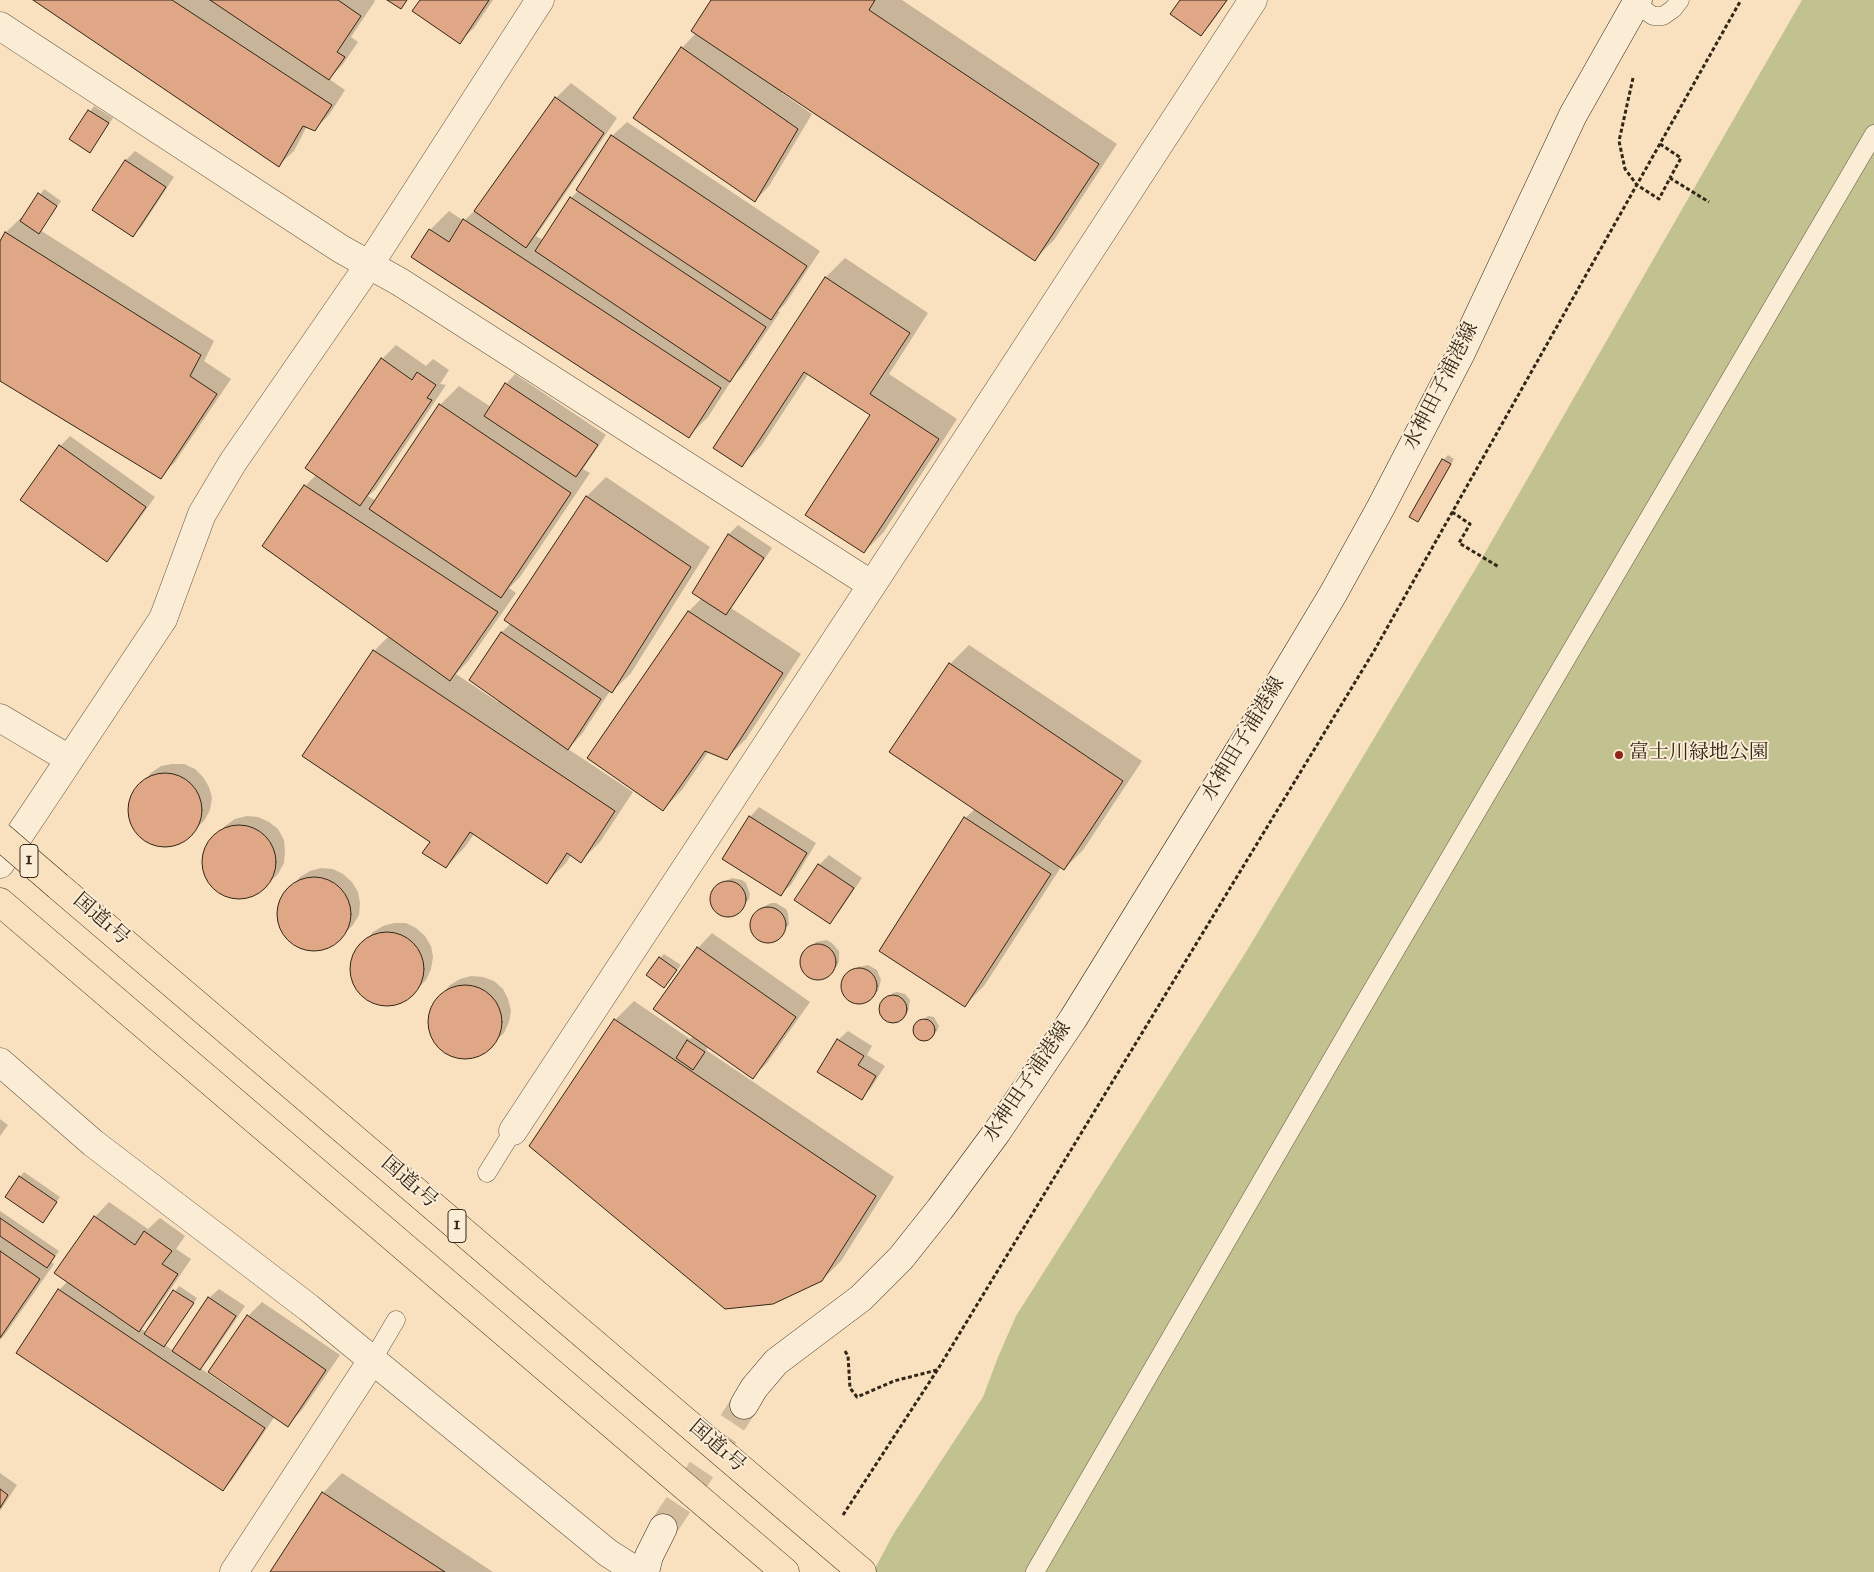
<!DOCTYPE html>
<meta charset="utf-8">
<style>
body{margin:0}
canvas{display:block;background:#f9e1bf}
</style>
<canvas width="1874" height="1572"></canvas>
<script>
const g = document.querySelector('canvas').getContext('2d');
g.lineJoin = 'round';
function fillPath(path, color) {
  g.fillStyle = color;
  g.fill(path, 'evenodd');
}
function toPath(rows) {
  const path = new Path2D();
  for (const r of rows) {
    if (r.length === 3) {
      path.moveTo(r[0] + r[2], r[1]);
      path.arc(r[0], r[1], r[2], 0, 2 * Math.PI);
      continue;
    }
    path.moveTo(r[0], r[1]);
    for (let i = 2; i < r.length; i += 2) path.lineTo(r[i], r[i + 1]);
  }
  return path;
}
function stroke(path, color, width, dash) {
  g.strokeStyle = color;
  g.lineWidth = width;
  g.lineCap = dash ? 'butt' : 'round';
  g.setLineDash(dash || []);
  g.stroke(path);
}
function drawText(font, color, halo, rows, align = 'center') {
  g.font = font + ' "Sorts Mill Goudy","Noto Serif JP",serif';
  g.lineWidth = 4;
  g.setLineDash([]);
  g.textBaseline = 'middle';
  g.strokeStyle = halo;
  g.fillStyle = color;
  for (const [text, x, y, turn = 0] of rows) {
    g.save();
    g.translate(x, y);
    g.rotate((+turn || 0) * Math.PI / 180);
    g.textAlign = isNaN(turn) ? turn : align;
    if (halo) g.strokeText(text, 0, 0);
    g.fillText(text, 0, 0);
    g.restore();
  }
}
const green = toPath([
 [1802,0,1874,0,1874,1572,873,1572,894,1533,983,1397,998,1357,1016,1316,1246,952,1482,558]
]);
const shadow = toPath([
 [36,0,374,0,375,1,351,37,358,42,343,64,329,79,345,90,329,115,314,130,307,126,294,151,279,165],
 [421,0,493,0,474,28,459,42],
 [713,0,902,0,1117,144,1054,240,1035,259,784,91,782,93,812,114,769,186,755,201,682,48,696,33],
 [1181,0,1228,0,1210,25,1200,35],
 [571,83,617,118,536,236,543,240,571,198,579,190,612,136,627,122,820,251,785,304,778,311,780,312,744,365,735,375,708,417,689,436,430,230,449,211,464,221,479,206,556,98],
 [94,106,113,118,90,151,71,139],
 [135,151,174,177,142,226,133,235,126,160],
 [44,189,61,201,40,230,214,341,204,361,231,379,175,462,161,477,0,380,0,243,6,232,21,218,23,219],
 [845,258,928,313,889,374,957,419,883,533,864,552,872,414,809,373,761,446,742,465,715,447,826,277],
 [396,345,426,366,433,359,449,370,440,384,446,385,375,490,368,496,376,501,440,405,459,386,491,407,506,384,515,374,606,435,583,469,590,473,520,577,509,588,516,593,469,660,456,674,498,702,500,700,471,679,502,632,511,623,506,620,587,496,606,477,710,547,631,673,612,692,610,691,582,734,568,749,633,792,600,842,581,861,571,855,566,863,547,882,474,834,465,847,446,867,432,841,374,651,389,636,305,486,317,474,382,359],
 [70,436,155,497,116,551,106,560,22,499,60,446],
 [1448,455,1454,459,1422,516,1417,521,1443,460],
 [738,525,772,548,731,608,801,654,746,739,726,759,709,751,682,790,663,810,688,612,702,598,694,592,729,534],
 [969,645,1142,761,1083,850,1064,869,1061,867,984,986,965,1005,965,818,975,809,950,664],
 [172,764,184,764,195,769,203,777,209,787,212,798,210,810,204,821,185,839,174,844,162,845,151,842,141,835,134,826,130,815,130,803,134,792,151,773,161,766],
 [759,807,816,843,791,885,781,894,750,817],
 [247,816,258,817,269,822,278,829,284,840,285,851,284,863,278,874,260,892,248,897,236,898,225,895,215,888,208,879,204,868,204,856,208,846,225,826,235,819],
 [829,855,862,878,839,912,830,922,819,865],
 [321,868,333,869,343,874,352,882,358,892,360,903,359,915,353,925,334,944,323,949,311,950,299,947,290,941,282,931,279,920,279,908,282,897,300,877,310,871],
 [732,878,742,880,746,883,750,894,749,899,738,913,727,916,717,912,712,903,711,897,722,883],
 [771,903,776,903,786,909,788,913,789,924,777,938,767,941,757,937,751,928,751,923,761,908],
 [394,923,406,923,416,928,425,936,431,946,433,957,431,969,426,980,416,990,407,998,396,1004,384,1005,372,1002,362,995,355,985,351,975,351,963,356,952,373,932,383,926],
 [712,933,810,1002,767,1063,752,1078,709,1046,706,1050,894,1177,841,1261,822,1280,615,1020,634,1001,690,1039,694,1036,698,948],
 [827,940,832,943,839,951,839,961,837,966,823,978,813,977,804,970,802,960,803,955,816,942],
 [664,954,681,965,668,982,660,958],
 [868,965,877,970,881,980,878,991,864,1002,853,1002,849,999,843,990,845,979,858,967],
 [471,976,483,977,494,981,503,989,508,999,511,1011,509,1022,504,1033,493,1043,484,1052,474,1057,462,1058,450,1055,440,1048,433,1039,429,1028,429,1016,433,1005,450,985,460,979],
 [897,992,905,994,910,1000,908,1012,897,1021,890,1021,881,1012,882,1004,893,993],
 [928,1016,934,1017,939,1026,937,1031,932,1036,924,1040,916,1036,914,1030,917,1024],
 [848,1031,872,1046,867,1055,885,1066,871,1088,861,1098,838,1040],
 [0,1119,8,1125,0,1136],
 [24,1172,60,1197,43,1221,20,1177],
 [109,1202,148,1229,160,1218,185,1236,176,1249,191,1259,153,1315,140,1328,146,1332,179,1286,197,1298,165,1345,174,1351,209,1298,219,1289,245,1306,209,1359,200,1368,247,1400,248,1398,248,1316,262,1302,340,1355,302,1410,288,1425,275,1416,232,1480,223,1490,59,1290,68,1281,95,1217],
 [0,1211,59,1251,51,1262,54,1264,6,1333,0,1340],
 [0,1473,17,1485,0,1511],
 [342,1473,493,1572,272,1572,323,1493]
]);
const building = toPath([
 [33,0,172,0,332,105,315,131,303,126,279,167,33,0],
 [210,0,338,0,361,16,337,52,345,57,329,80,210,0],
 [387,0,407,0,401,9,387,0],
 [420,0,489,0,460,44,412,11,420,0],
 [711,0,875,0,869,10,1099,164,1035,261,691,31,711,0],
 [1180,0,1227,0,1201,36,1170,14,1180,0],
 [681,47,798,129,755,202,633,118,681,47],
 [555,97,604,133,526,248,474,211,555,97],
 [88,110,109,123,90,153,69,139,88,110],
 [611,135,807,266,771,320,576,190,611,135],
 [125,160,166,187,133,237,92,210,125,160],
 [38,193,57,206,39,234,20,221,38,193],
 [570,197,766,327,730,382,535,251,570,197],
 [463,219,721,388,689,438,411,257,429,229,449,242,463,219],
 [5,232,201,355,190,376,217,394,161,479,0,381,0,241,5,232],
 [825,277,910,333,870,394,939,439,864,553,805,515,870,415,804,372,742,467,713,448,825,277],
 [381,358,412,380,417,372,436,385,427,398,432,400,360,506,305,468,381,358],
 [505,383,598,445,576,477,484,416,505,383],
 [439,404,571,493,501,598,369,509,439,404],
 [59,445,146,507,107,562,20,500,59,445],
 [1442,459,1451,464,1418,522,1409,517,1442,459],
 [304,485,498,612,450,681,262,546,304,485],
 [586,496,691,567,612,693,504,620,586,496],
 [728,534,764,558,726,615,692,593,728,534],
 [688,611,783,673,727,760,705,751,663,811,587,758,688,611],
 [501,632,601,699,568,750,469,680,501,632],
 [373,650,615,811,581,863,567,853,547,884,470,832,446,868,422,853,430,842,302,756,373,650],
 [949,663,1123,781,1064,870,889,752,949,663],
 [165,810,37],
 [749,816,807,853,781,896,722,859,749,816],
 [964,817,1051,874,965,1007,879,951,964,817],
 [239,862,37],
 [818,864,854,888,830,924,794,900,818,864],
 [314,914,37],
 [728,899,18],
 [768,925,18],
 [387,969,37],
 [818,962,18],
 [697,947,796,1017,753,1079,653,1009,697,947],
 [659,957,677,970,664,988,646,975,659,957],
 [859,986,18],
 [465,1022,37],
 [893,1009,14],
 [614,1019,876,1196,822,1281,773,1304,725,1309,529,1146,614,1019],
 [924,1030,11],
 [837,1039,864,1056,858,1065,876,1076,862,1100,817,1072,837,1039],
 [687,1040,705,1052,693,1070,676,1058,687,1040],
 [19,1176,57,1202,43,1223,5,1197,19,1176],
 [94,1216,135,1245,144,1231,172,1251,162,1264,178,1274,139,1332,54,1273,94,1216],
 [0,1218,55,1256,47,1268,0,1236,0,1218],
 [0,1251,40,1279,0,1338,0,1251],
 [58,1289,265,1428,223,1491,16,1353,58,1289],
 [173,1290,194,1303,164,1347,144,1334,173,1290],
 [208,1297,236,1316,200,1370,172,1351,208,1297],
 [247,1315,326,1370,288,1427,208,1372,247,1315],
 [0,1489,8,1495,0,1508,0,1489],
 [322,1492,445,1572,270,1572,322,1492]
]);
const secondaryTunnel = toPath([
 [663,1528,744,1405]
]);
const path = toPath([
 [1633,78,1619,141,1625,169,1637,185,1659,199,1670,178,1709,202],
 [1660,144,1681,158,1670,178],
 [1452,512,1470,524,1459,543,1499,567],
 [845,1351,848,1356,850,1388,857,1397,894,1381,937,1370],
 [843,1515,938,1369,1374,651,1741,0]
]);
const service = toPath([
 [1636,4,1653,16,1663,16,1673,9,1680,0],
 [487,1173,513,1131],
 [373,1359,396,1320],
 [1035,1572,1357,1016,1874,134]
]);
const minor = toPath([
 [0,26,341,249,400,282,872,585],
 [163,619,202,514,233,462,369,265,540,0],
 [513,1131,872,585,1253,0],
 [234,1572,373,1359]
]);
const tertiary = toPath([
 [0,718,69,759],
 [0,864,163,619],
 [0,1062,93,1143,309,1308,608,1553,638,1572]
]);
const secondary = toPath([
 [744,1405,754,1388,776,1362,861,1298,901,1258,940,1209,997,1132,1073,1019,1248,736,1333,594,1381,507,1461,353,1573,115,1638,0],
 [645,1572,649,1556,663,1528]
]);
const trunk = toPath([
 [58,886,862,1572],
 [0,902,785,1572]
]);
const trunkBridge = toPath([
 [0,836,58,886]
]);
const markers = [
 [1619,755,5,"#8f2418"]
];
const shields = [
 [29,861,18],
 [457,1226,18]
];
const shieldNames = [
 ["1",29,861],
 ["1",457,1226]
];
const streetNames = [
 ["水神田子浦港線",1443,387,-63],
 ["水神田子浦港線",1245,740,-59],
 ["国道1号",100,921,41],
 ["水神田子浦港線",1029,1083,-56],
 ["国道1号",408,1184,41],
 ["国道1号",716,1448,41]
];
const poiNames = [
 ["富士川緑地公園",1629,755]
];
fillPath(green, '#c1c290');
fillPath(shadow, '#0003');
fillPath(building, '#e0a787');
stroke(building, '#322616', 1);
stroke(secondaryTunnel, '#d1bc9d', 28, [28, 14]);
stroke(service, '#645540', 19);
stroke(minor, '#645540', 29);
stroke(tertiary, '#645540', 29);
stroke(secondary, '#322616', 29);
stroke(trunk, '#322616', 29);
stroke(path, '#322616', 3, [4, 2.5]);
stroke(service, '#fbecd5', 18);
stroke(minor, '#fbecd5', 28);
stroke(tertiary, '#fbecd5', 28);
stroke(secondary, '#fbecd5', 28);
stroke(trunk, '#f9e1bf', 28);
stroke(trunkBridge, '#322616', 29, []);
stroke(trunkBridge, '#f9e1bf', 28);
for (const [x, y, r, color] of markers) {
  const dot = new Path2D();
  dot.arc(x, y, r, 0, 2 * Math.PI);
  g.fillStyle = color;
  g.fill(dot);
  stroke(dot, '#fbecd5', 2);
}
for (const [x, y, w] of shields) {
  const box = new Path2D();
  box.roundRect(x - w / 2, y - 16.5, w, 33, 4);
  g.fillStyle = '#fbecd5';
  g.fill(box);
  stroke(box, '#322616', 1);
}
drawText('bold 19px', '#322616', null, shieldNames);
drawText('20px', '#322616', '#fbecd5', streetNames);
drawText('20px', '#322616', '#fbecd5', poiNames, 'left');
</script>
